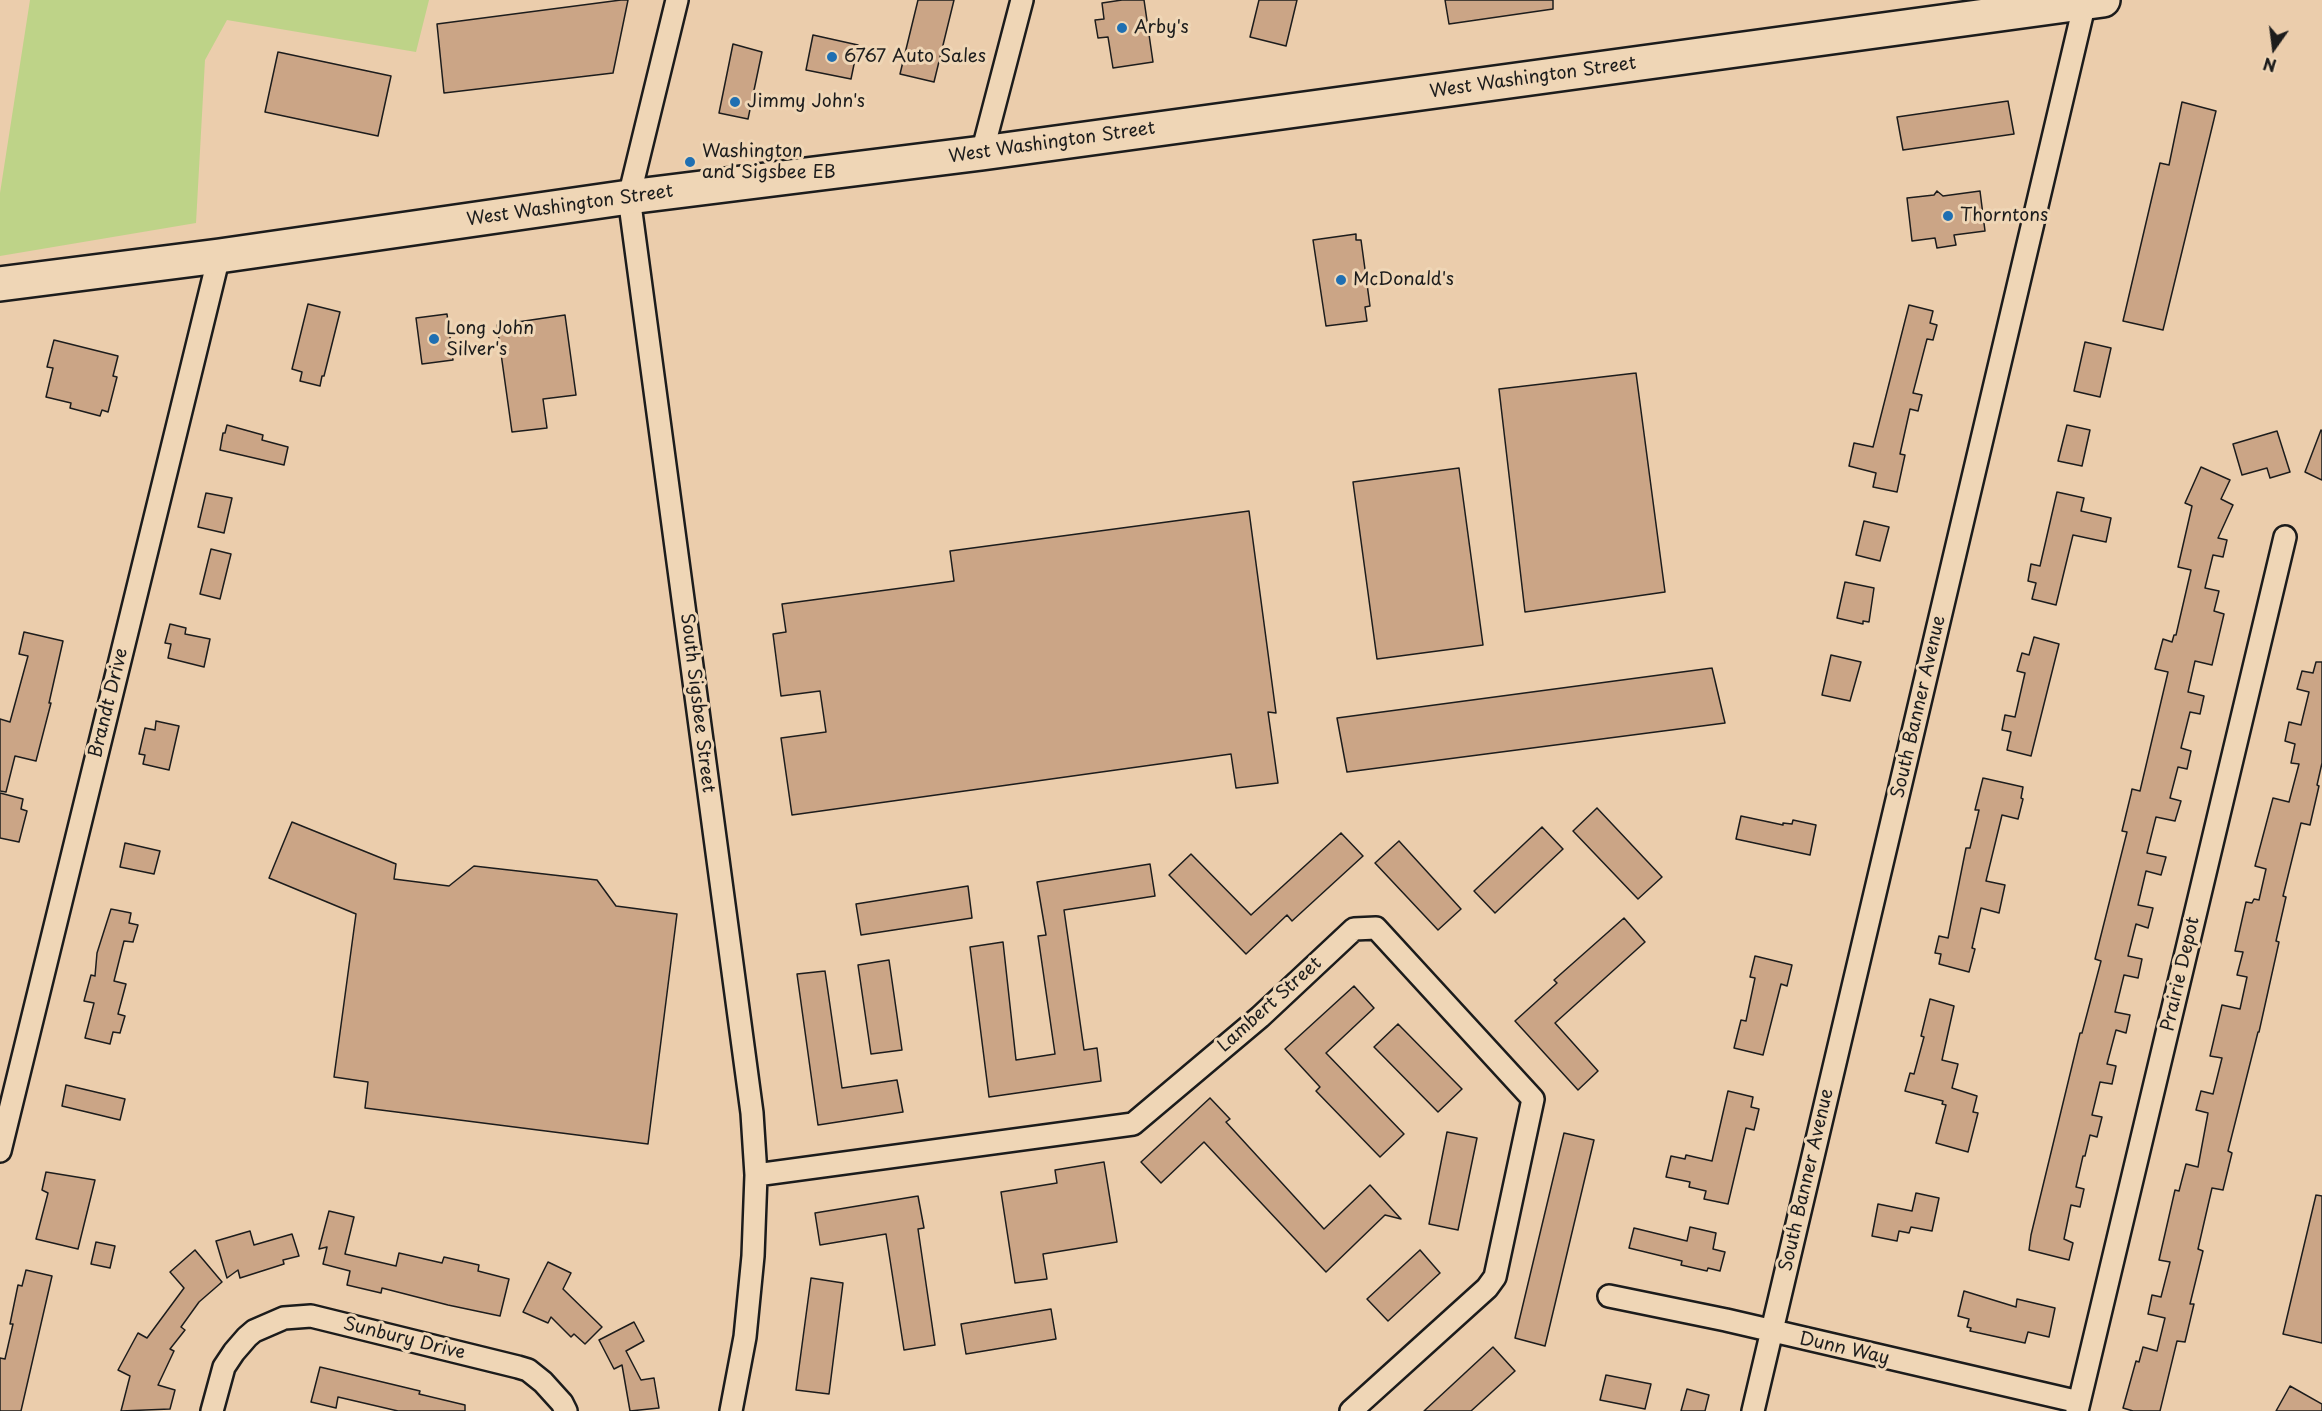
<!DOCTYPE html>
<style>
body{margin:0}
#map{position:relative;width:2322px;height:1411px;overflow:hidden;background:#ebcdac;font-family:"Playpen Sans",sans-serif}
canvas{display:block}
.north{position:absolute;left:2244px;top:18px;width:60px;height:60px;-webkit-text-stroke:4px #efd6b6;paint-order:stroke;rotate:194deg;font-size:16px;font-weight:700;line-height:24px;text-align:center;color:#1c1c1c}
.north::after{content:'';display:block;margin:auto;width:21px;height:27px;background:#1c1c1c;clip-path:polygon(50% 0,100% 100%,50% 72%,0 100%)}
</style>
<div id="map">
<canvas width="2322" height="1411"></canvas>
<div class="north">N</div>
</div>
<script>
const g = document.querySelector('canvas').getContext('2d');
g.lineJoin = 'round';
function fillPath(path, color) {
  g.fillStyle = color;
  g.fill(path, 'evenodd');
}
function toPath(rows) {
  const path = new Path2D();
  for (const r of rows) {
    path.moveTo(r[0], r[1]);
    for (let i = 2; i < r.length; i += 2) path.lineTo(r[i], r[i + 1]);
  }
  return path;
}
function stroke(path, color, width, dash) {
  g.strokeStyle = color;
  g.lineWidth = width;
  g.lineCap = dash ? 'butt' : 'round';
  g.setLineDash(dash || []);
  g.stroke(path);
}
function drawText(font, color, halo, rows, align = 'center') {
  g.font = font + ' "Playpen Sans",sans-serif';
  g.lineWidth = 6;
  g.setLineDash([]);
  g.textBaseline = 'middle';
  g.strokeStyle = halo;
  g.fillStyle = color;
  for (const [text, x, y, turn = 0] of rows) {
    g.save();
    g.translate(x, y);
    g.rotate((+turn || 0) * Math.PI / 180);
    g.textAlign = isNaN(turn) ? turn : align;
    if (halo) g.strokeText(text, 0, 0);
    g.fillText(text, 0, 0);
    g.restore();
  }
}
const green = toPath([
 [30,0,429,0,416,52,227,20,205,60,196,223,0,256,0,193]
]);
const building = toPath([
 [621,0,628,0,613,73,444,93,437,24,621,0],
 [918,0,954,0,934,82,900,74,918,0],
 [1122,0,1144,0,1153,62,1113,68,1108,37,1098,38,1095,20,1104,19,1102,3,1122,0],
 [1259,0,1297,0,1286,46,1250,37,1259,0],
 [1445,0,1553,0,1553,9,1449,24,1445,0],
 [813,35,858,45,851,79,806,70,813,35],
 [733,44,762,52,748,119,719,113,733,44],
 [278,52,391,76,378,136,265,112,278,52],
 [2008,101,2014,134,1903,150,1897,117,2008,101],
 [2182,102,2216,111,2163,330,2123,321,2160,163,2169,165,2182,102],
 [1937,191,1943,196,1980,191,1985,231,1954,235,1956,245,1937,248,1935,238,1912,241,1907,198,1934,195,1937,191],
 [1356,234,1356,240,1361,240,1370,306,1365,307,1367,321,1326,326,1313,240,1356,234],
 [308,304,340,312,324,376,322,376,320,386,300,381,302,372,292,369,308,304],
 [1909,305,1933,311,1930,323,1937,325,1933,340,1927,339,1913,393,1922,395,1918,411,1910,409,1900,454,1905,455,1897,492,1873,487,1876,473,1849,466,1854,443,1873,447,1909,305],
 [447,314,453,360,422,364,416,318,447,314],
 [565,315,576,395,543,399,547,428,512,432,497,325,565,315],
 [54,340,118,356,113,376,117,377,108,412,102,410,100,416,70,408,71,403,46,397,53,368,47,367,54,340],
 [2085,342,2111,348,2100,397,2074,391,2085,342],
 [1636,373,1665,592,1525,612,1499,389,1636,373],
 [227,425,263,435,262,440,288,447,284,465,220,450,223,433,225,433,227,425],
 [2067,425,2090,430,2082,466,2058,461,2067,425],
 [2321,430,2322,431,2322,480,2305,472,2321,430],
 [2277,431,2290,472,2270,478,2267,468,2242,475,2233,444,2277,431],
 [2201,467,2230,480,2221,499,2233,505,2218,538,2227,540,2223,557,2213,555,2205,588,2219,591,2214,611,2224,614,2212,665,2195,661,2188,692,2204,696,2200,714,2190,712,2181,748,2191,751,2187,769,2178,767,2170,798,2181,801,2175,821,2156,817,2147,853,2166,857,2161,875,2146,871,2138,905,2153,908,2148,928,2136,924,2128,956,2142,959,2138,978,2124,975,2115,1012,2130,1015,2126,1033,2116,1030,2107,1064,2116,1066,2112,1084,2100,1082,2092,1115,2102,1117,2097,1137,2090,1135,2085,1156,2083,1156,2076,1187,2084,1189,2080,1207,2071,1205,2064,1239,2073,1243,2069,1260,2029,1250,2031,1235,2080,1033,2082,1033,2101,961,2095,959,2127,832,2122,831,2131,794,2132,789,2140,791,2168,672,2155,669,2163,639,2172,642,2174,635,2176,635,2191,570,2178,567,2192,506,2185,503,2201,467],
 [1459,468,1483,645,1377,659,1353,482,1459,468],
 [2057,492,2084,498,2081,511,2111,518,2106,542,2073,535,2056,605,2032,599,2036,583,2028,581,2031,564,2040,566,2057,492],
 [206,493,232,498,224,533,198,527,206,493],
 [1249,511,1276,713,1268,712,1278,783,1236,788,1231,754,792,815,781,738,826,732,820,691,781,696,773,634,786,632,782,604,954,581,950,551,1249,511],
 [1864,521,1889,527,1880,561,1856,555,1864,521],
 [211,549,231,554,220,599,200,594,211,549],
 [1845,582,1874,588,1869,622,1863,621,1863,624,1837,618,1845,582],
 [170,624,186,628,185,634,210,639,204,667,168,658,171,644,165,643,170,624],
 [24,632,63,641,49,703,51,703,36,761,15,756,6,792,0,791,0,719,10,722,28,656,19,654,24,632],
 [2034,637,2059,644,2031,756,2007,750,2011,732,2002,730,2005,715,2015,717,2025,673,2017,671,2022,653,2029,655,2034,637],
 [1831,655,1861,662,1850,701,1822,695,1831,655],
 [2316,662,2322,662,2322,763,2317,785,2319,786,2310,825,2301,823,2283,896,2286,897,2276,941,2279,942,2259,1032,2258,1032,2228,1151,2232,1153,2223,1190,2212,1188,2198,1249,2203,1251,2190,1304,2194,1304,2185,1342,2177,1341,2160,1411,2133,1411,2123,1408,2136,1361,2139,1362,2143,1347,2157,1351,2165,1318,2148,1314,2152,1295,2161,1297,2170,1262,2159,1260,2175,1190,2179,1191,2186,1164,2198,1167,2208,1113,2196,1110,2201,1091,2213,1094,2222,1058,2210,1056,2222,1005,2240,1009,2247,977,2237,975,2243,952,2235,951,2246,902,2252,903,2254,899,2259,900,2266,869,2255,866,2273,798,2289,802,2299,764,2291,763,2295,744,2285,741,2289,722,2301,725,2309,692,2297,689,2302,671,2313,673,2316,662],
 [1712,668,1725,723,1347,772,1337,718,1712,668],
 [156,721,179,726,169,770,143,764,145,755,139,754,145,728,155,730,156,721],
 [1983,778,2023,787,2021,798,2023,799,2018,819,2002,815,1986,881,2005,885,1999,913,1981,908,1972,948,1975,949,1969,972,1939,964,1941,954,1935,953,1939,936,1948,938,1966,848,1970,848,1979,810,1975,810,1983,778],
 [0,793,23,799,21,809,27,811,19,842,0,838,0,793],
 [1597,808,1662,877,1638,899,1573,831,1597,808],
 [1741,816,1783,825,1783,823,1792,824,1793,820,1816,825,1810,855,1736,839,1741,816],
 [292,822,396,864,394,879,449,886,474,866,597,880,616,906,677,914,648,1144,365,1108,368,1082,334,1077,356,914,269,878,292,822],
 [1542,827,1563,849,1495,913,1474,891,1542,827],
 [1341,833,1363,856,1292,921,1287,915,1246,954,1169,875,1191,854,1251,915,1341,833],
 [1399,841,1461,909,1438,930,1375,863,1399,841],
 [125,843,160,851,154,874,120,867,125,843],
 [1150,864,1155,896,1064,910,1084,1050,1097,1048,1101,1081,989,1097,970,947,1003,942,1016,1060,1055,1054,1038,936,1046,935,1037,882,1150,864],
 [968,886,972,918,861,935,856,904,968,886],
 [111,909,131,913,129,923,138,925,133,942,124,941,114,981,126,984,118,1014,125,1016,120,1033,113,1032,110,1044,85,1038,94,1003,84,1001,91,975,95,976,97,953,111,909],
 [1624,918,1645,942,1555,1023,1598,1071,1578,1090,1515,1021,1557,983,1554,980,1624,918],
 [1755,956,1792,965,1787,986,1781,984,1763,1055,1734,1048,1741,1020,1746,1021,1755,978,1750,977,1755,956],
 [889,960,902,1050,871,1054,858,965,889,960],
 [825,971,842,1088,897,1080,903,1112,818,1125,797,974,825,971],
 [1354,986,1374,1008,1326,1053,1404,1134,1380,1157,1316,1091,1320,1087,1285,1049,1354,986],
 [1930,999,1954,1006,1942,1060,1958,1064,1952,1088,1977,1096,1973,1112,1978,1113,1968,1152,1936,1143,1946,1105,1942,1104,1943,1101,1905,1091,1910,1073,1914,1074,1924,1037,1921,1036,1930,999],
 [1398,1024,1462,1089,1438,1112,1374,1047,1398,1024],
 [66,1085,125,1099,120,1120,62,1106,66,1085],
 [1728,1091,1753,1097,1751,1107,1759,1109,1754,1130,1746,1128,1728,1204,1704,1199,1706,1191,1689,1187,1690,1182,1666,1177,1671,1156,1685,1159,1686,1155,1712,1161,1728,1091],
 [1210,1098,1230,1119,1226,1122,1324,1229,1370,1185,1401,1219,1385,1215,1326,1272,1204,1142,1161,1183,1141,1162,1210,1098],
 [1447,1132,1477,1138,1458,1230,1429,1224,1447,1132],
 [1564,1133,1594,1140,1545,1346,1515,1338,1564,1133],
 [1104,1162,1117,1242,1043,1254,1047,1279,1015,1283,1001,1192,1057,1183,1055,1170,1104,1162],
 [46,1172,95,1180,78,1249,36,1239,48,1193,42,1190,46,1172],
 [1916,1193,1939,1198,1932,1231,1911,1227,1909,1233,1899,1231,1897,1241,1872,1236,1878,1204,1912,1211,1916,1193],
 [2316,1195,2322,1196,2322,1343,2283,1334,2316,1195],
 [918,1196,924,1228,918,1229,935,1345,904,1350,886,1234,820,1245,815,1213,918,1196],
 [329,1211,354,1217,345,1254,396,1266,399,1253,442,1263,444,1257,479,1265,478,1271,509,1279,500,1316,448,1305,382,1288,381,1293,347,1285,350,1271,323,1264,327,1247,319,1249,329,1211],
 [1690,1227,1716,1233,1713,1249,1725,1252,1720,1271,1708,1268,1707,1271,1681,1265,1682,1261,1629,1248,1634,1228,1687,1241,1690,1227],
 [250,1231,254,1245,292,1234,299,1256,283,1260,284,1264,240,1278,238,1270,227,1278,216,1241,250,1231],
 [96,1242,115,1246,110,1268,91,1264,96,1242],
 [195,1250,222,1282,199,1302,181,1327,185,1330,170,1349,174,1351,158,1385,175,1390,170,1409,121,1411,130,1376,118,1370,138,1333,147,1338,184,1288,170,1272,195,1250],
 [1420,1250,1440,1273,1388,1321,1367,1299,1420,1250],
 [548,1262,571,1273,563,1289,602,1327,585,1344,574,1334,571,1337,551,1317,548,1323,523,1312,548,1262],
 [26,1270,52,1276,21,1411,0,1411,0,1358,5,1359,13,1324,10,1324,18,1285,22,1286,26,1270],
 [811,1278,843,1283,829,1394,796,1390,811,1278],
 [1964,1291,2016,1307,2017,1299,2055,1308,2049,1337,2028,1332,2025,1343,1970,1331,1971,1328,1967,1327,1969,1319,1958,1316,1964,1291],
 [1051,1309,1056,1339,966,1354,961,1324,1051,1309],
 [634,1322,644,1341,626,1351,641,1380,654,1378,659,1408,630,1411,622,1365,614,1369,599,1340,634,1322],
 [1493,1347,1515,1371,1471,1411,1424,1411,1493,1347],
 [320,1367,420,1391,419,1394,465,1405,465,1411,398,1411,338,1397,336,1408,311,1402,320,1367],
 [1606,1375,1651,1384,1645,1409,1600,1400,1606,1375],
 [2290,1386,2322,1404,2322,1411,2276,1411,2290,1386],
 [1687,1389,1709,1395,1705,1411,1681,1411,1687,1389]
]);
const street = toPath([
 [677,0,629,197,752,1113,756,1175,753,1256,745,1337,731,1411],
 [982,153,1022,0],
 [0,1151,219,256],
 [756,1175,1133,1124,1260,1017,1354,929,1376,928,1533,1099,1495,1277,1487,1288,1351,1411],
 [1609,1296,1726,1320,2079,1402],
 [212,1411,224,1367,234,1352,247,1337,254,1331,284,1318,311,1316,518,1367,528,1370,543,1382,562,1403,566,1411],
 [1753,1411,2085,2],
 [2077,1411,2285,537]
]);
const primary = toPath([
 [0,284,219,256,629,197,982,153,2103,0]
]);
const markers = [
 [1122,28,6,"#1f6fb2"],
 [832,57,6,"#1f6fb2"],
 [735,102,6,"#1f6fb2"],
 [690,162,6,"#1f6fb2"],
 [1948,216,6,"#1f6fb2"],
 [1341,280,6,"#1f6fb2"],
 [434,339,6,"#1f6fb2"]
];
const poiNames = [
 ["Arby's",1134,28],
 ["6767 Auto Sales",844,57],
 ["Jimmy John's",747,102],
 ["Washington",702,152],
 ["and Sigsbee EB",702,173],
 ["Thorntons",1960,216],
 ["McDonald's",1353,280],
 ["Long John",446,329],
 ["Silver's",446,350]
];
const streetNames = [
 ["West Washington Street",1533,78,-8],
 ["West Washington Street",1052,143,-8],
 ["West Washington Street",570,206,-8],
 ["Brandt Drive",109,703,-76],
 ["South Sigsbee Street",697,703,83],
 ["South Banner Avenue",1919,707,-77],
 ["Prairie Depot",2181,974,-77],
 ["Lambert Street",1270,1005,-42],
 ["South Banner Avenue",1807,1180,-77],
 ["Sunbury Drive",404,1339,14],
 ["Dunn Way",1844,1349,13]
];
fillPath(green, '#bed388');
fillPath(building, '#cba586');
stroke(building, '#1c1c1c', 1.5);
stroke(street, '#1c1c1c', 26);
stroke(primary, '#1c1c1c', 38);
stroke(street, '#efd6b6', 21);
stroke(primary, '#efd6b6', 33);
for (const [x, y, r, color] of markers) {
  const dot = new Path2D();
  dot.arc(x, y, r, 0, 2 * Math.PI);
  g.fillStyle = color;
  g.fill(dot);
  stroke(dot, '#efd6b6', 2);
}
drawText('18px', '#1c1c1c', '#efd6b6', poiNames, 'left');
drawText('18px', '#1c1c1c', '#efd6b6', streetNames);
</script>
